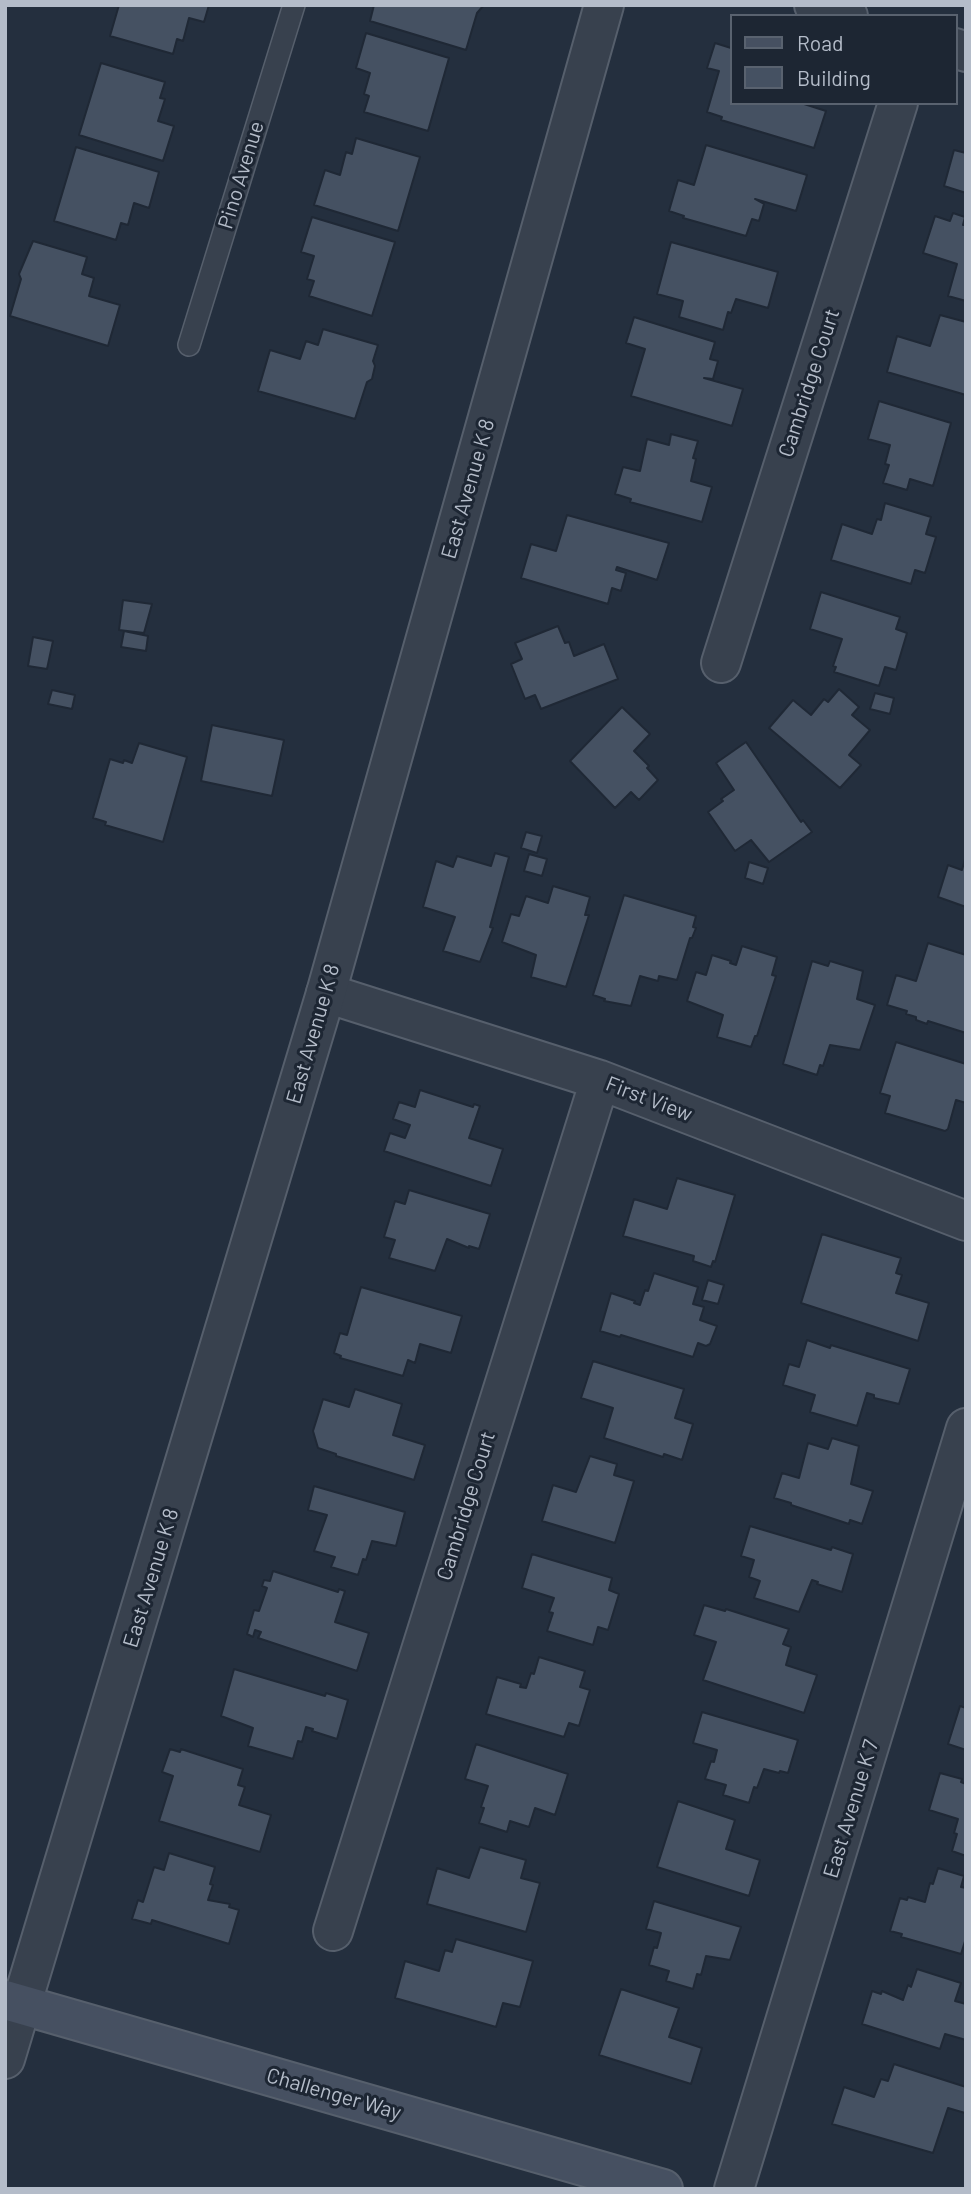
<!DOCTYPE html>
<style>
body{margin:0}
#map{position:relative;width:971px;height:2194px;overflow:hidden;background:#242f3e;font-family:Barlow,sans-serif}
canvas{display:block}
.frame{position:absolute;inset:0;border:7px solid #b4bcc9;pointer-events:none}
.legend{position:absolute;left:730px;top:14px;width:228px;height:91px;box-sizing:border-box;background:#1d2633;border:2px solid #59626f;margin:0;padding:9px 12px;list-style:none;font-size:21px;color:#b4bcc9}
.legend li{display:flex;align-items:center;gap:14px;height:35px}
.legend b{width:35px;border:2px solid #59626f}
</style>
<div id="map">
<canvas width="971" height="2194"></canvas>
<div class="frame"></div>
<ul class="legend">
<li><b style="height:9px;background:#465061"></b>Road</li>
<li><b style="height:19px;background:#455162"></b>Building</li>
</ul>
</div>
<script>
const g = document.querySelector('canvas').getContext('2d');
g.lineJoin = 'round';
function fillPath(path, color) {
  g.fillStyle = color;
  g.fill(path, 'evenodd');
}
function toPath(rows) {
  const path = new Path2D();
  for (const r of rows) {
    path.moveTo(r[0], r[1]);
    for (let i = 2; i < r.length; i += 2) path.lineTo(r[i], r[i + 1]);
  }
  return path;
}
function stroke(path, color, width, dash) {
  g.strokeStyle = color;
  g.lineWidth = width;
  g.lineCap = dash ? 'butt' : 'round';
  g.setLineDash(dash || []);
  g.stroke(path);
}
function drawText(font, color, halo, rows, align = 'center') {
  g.font = font + ' Barlow,sans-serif';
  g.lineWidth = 6;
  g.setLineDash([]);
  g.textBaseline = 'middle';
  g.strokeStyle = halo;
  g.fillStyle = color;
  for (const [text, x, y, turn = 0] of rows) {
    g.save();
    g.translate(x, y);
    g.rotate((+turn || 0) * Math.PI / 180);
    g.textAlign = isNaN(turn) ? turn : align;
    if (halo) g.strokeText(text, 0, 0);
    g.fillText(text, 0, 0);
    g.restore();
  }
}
const building = toPath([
 [119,5,209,5,204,22,189,18,183,41,177,39,173,54,110,36,119,5],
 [374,5,484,5,477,13,466,50,370,21,374,5],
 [366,33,449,58,428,131,364,112,369,96,364,94,370,73,356,68,366,33],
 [715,43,731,48,731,103,801,103,826,111,814,148,721,120,722,117,707,112,719,71,707,68,715,43],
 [101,63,165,82,160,98,165,99,158,121,174,126,163,161,79,135,101,63],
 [356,138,420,157,398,231,314,205,325,170,340,175,346,152,352,154,356,138],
 [706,145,807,175,796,211,755,199,764,204,759,221,752,219,746,236,683,218,684,216,669,211,678,180,694,185,706,145],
 [76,147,159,172,149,208,134,203,128,225,121,223,116,240,54,221,76,147],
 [954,150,966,153,966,193,944,186,954,150],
 [953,213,965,217,963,225,966,225,966,301,948,296,957,264,923,253,935,216,950,221,953,213],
 [312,217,395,242,372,316,309,296,314,281,307,279,314,256,301,252,312,217],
 [33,241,87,257,82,274,94,278,89,296,120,305,108,346,10,316,21,279,19,274,33,241],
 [671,242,778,272,768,308,736,299,731,313,728,312,723,330,679,317,683,301,657,294,671,242],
 [940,315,966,322,966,395,887,372,897,336,930,346,940,315],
 [634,317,715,342,710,359,718,361,713,379,704,378,743,389,732,426,631,396,645,349,626,343,634,317],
 [323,329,378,345,373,361,375,366,372,379,367,382,355,419,258,391,270,350,300,359,306,341,318,345,323,329],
 [879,401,951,423,933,486,910,479,907,490,883,483,889,465,885,464,890,445,868,439,879,401],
 [671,434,698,441,693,458,696,459,691,481,712,487,702,522,630,502,631,499,615,494,623,467,640,471,647,439,669,445,671,434],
 [885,503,931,517,926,534,936,537,925,573,915,570,911,584,831,560,842,524,872,534,877,519,881,520,885,503],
 [567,515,669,543,657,580,617,567,616,570,626,573,621,591,612,588,608,604,521,578,531,544,556,551,567,515],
 [821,592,900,617,896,629,907,633,896,670,885,667,879,686,834,672,836,667,833,666,842,639,810,629,821,592],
 [123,600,152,604,144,633,119,630,123,600],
 [558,626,565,643,569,642,574,656,604,644,618,679,541,709,535,695,525,699,511,664,522,659,515,643,558,626],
 [124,631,148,636,146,651,121,647,124,631],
 [33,637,53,641,47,669,28,666,33,637],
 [839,689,859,707,852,715,870,730,849,755,861,765,840,788,769,728,793,700,811,715,824,699,828,702,839,689],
 [52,690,75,695,72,709,48,704,52,690],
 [875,693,894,698,890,714,870,709,875,693],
 [622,707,650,734,634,751,649,766,647,768,658,780,639,800,631,792,615,808,570,761,622,707],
 [212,725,284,740,272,796,201,781,212,725],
 [746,742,801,822,803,820,812,832,769,862,751,840,735,851,708,812,723,801,721,799,734,790,716,763,746,742],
 [139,743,187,757,163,842,105,825,106,822,93,818,110,759,123,763,124,760,132,763,139,743],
 [526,832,542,836,537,853,521,848,526,832],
 [495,853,509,857,490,927,493,928,480,962,443,951,455,917,423,907,436,861,453,867,457,856,491,866,495,853],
 [529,854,547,859,542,876,524,871,529,854],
 [966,856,966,907,938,897,948,865,962,870,966,856],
 [749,862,768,868,763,884,745,878,749,862],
 [553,886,590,897,585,915,589,915,566,987,531,977,536,955,502,942,511,914,519,916,526,896,548,903,553,886],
 [624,895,696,916,693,927,696,928,692,938,690,938,677,980,659,976,658,981,640,976,631,1006,604,1001,605,999,593,995,624,895],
 [928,943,966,955,966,1033,928,1021,927,1024,916,1020,916,1017,906,1014,907,1011,887,1005,896,975,916,981,928,943],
 [742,946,777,957,772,975,776,976,757,1036,755,1036,751,1047,717,1037,723,1015,687,1001,696,972,706,975,712,955,731,961,730,963,736,965,742,946],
 [812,961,828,966,830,961,863,971,857,999,875,1005,860,1050,830,1045,823,1066,820,1065,817,1075,783,1064,812,961],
 [896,1042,966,1064,966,1103,956,1100,948,1129,945,1131,885,1113,890,1096,880,1093,896,1042],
 [420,1090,473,1107,474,1104,480,1106,469,1138,503,1149,491,1186,384,1151,390,1133,405,1138,410,1125,393,1119,399,1102,415,1107,420,1090],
 [677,1178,735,1195,715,1262,713,1261,711,1267,693,1261,694,1256,623,1236,634,1199,667,1209,677,1178],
 [409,1190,490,1214,479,1249,469,1246,469,1248,447,1239,435,1271,389,1258,395,1240,384,1237,395,1201,405,1204,409,1190],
 [822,1234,901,1258,896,1273,902,1275,896,1293,929,1303,918,1341,801,1303,822,1234],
 [654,1273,698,1287,693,1304,704,1307,700,1320,717,1326,710,1344,706,1346,698,1343,693,1357,621,1335,620,1337,600,1331,611,1293,635,1301,634,1303,640,1305,645,1290,648,1291,654,1273],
 [708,1280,724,1285,718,1304,702,1300,708,1280],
 [361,1287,462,1316,451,1353,420,1344,415,1363,408,1360,403,1376,340,1358,341,1356,334,1353,340,1333,347,1335,361,1287],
 [807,1340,830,1348,831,1345,910,1369,899,1404,874,1398,874,1395,867,1393,857,1426,810,1412,815,1395,783,1385,789,1364,799,1367,807,1340],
 [593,1361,684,1389,675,1418,693,1424,682,1460,664,1454,663,1457,604,1438,613,1408,581,1398,593,1361],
 [355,1389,402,1404,393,1435,425,1445,414,1480,336,1456,336,1454,318,1448,313,1431,323,1399,349,1407,355,1389],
 [832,1438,859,1446,851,1484,873,1491,862,1524,850,1520,849,1524,791,1505,791,1503,774,1498,782,1473,799,1478,808,1443,828,1449,832,1438],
 [590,1456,617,1464,614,1475,634,1481,615,1543,542,1521,553,1485,576,1492,590,1456],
 [314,1486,405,1512,396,1546,372,1541,366,1560,363,1559,358,1575,331,1567,335,1557,314,1551,327,1515,308,1510,314,1486],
 [750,1526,831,1550,832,1547,853,1554,842,1592,817,1584,818,1582,812,1580,799,1612,754,1598,760,1581,749,1577,754,1560,741,1556,750,1526],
 [532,1554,612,1578,609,1590,619,1594,608,1630,598,1627,593,1645,547,1631,553,1613,549,1612,554,1598,522,1588,532,1554],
 [273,1571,338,1592,339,1589,345,1591,335,1622,369,1633,357,1671,258,1638,261,1632,255,1630,253,1637,247,1634,254,1610,259,1611,267,1588,262,1586,264,1580,270,1581,273,1571],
 [704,1605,725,1611,726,1609,789,1629,783,1644,791,1647,786,1665,817,1675,804,1713,703,1680,716,1642,694,1635,704,1605],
 [539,1657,585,1671,580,1687,590,1690,579,1726,569,1723,564,1737,486,1714,497,1677,521,1684,520,1687,526,1688,531,1673,534,1674,539,1657],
 [234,1669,325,1696,326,1693,348,1700,337,1739,312,1731,313,1729,306,1727,302,1742,298,1741,293,1759,248,1746,253,1728,221,1716,234,1669],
 [960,1706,966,1708,966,1750,948,1744,960,1706],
 [702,1712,798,1740,788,1773,780,1771,779,1773,764,1769,757,1788,754,1787,749,1803,723,1795,726,1785,705,1779,711,1761,714,1762,717,1750,693,1743,702,1712],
 [476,1744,568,1774,555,1815,535,1808,529,1827,510,1821,507,1832,479,1823,484,1808,481,1807,488,1786,465,1779,476,1744],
 [170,1749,180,1752,181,1749,243,1769,238,1785,245,1787,239,1805,271,1815,260,1852,159,1821,173,1776,162,1772,170,1749],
 [940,1773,962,1779,961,1782,966,1784,966,1856,952,1851,957,1834,954,1833,958,1819,929,1810,940,1773],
 [678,1801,735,1820,726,1849,760,1860,749,1896,657,1867,678,1801],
 [480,1847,526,1860,521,1878,540,1883,526,1932,427,1904,437,1868,469,1878,480,1847],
 [169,1853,215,1867,210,1884,213,1885,208,1900,230,1904,229,1907,239,1910,229,1944,152,1920,151,1924,132,1919,138,1900,143,1902,154,1867,164,1870,169,1853],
 [938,1868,964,1876,961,1887,966,1888,966,1938,961,1954,901,1937,902,1934,890,1931,900,1898,907,1900,908,1897,925,1902,930,1883,933,1884,938,1868],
 [654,1901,741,1927,730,1960,706,1956,701,1975,697,1974,693,1989,666,1981,669,1971,649,1965,654,1947,657,1948,661,1933,646,1929,654,1901],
 [456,1939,533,1961,520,2007,503,2003,496,2027,395,1998,405,1961,439,1971,445,1950,452,1952,456,1939],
 [917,1969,961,1983,955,2001,966,2004,966,2040,945,2034,940,2049,862,2024,872,1991,881,1994,882,1991,903,2000,908,1985,911,1987,917,1969],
 [621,1989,679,2008,669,2037,702,2048,691,2084,599,2055,621,1989],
 [894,2064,966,2087,965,2113,948,2108,933,2153,832,2124,844,2087,874,2097,881,2079,888,2081,894,2064]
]);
const service = toPath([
 [189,345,294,5]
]);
const minor = toPath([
 [814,5,848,16],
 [955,48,966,52],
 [721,663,898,103],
 [326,993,600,1080,966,1221],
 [333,1931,600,1080],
 [734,2189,966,1428]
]);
const tertiary = toPath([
 [5,2059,326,993,604,5]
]);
const secondary = toPath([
 [5,2000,663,2189]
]);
const streetNames = [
 ["Pino Avenue",241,175,-73],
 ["Cambridge Court",809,383,-72],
 ["East Avenue K 8",468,489,-74],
 ["East Avenue K 8",313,1034,-74],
 ["First View",649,1099,21],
 ["Cambridge Court",466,1506,-73],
 ["East Avenue K 8",151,1578,-73],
 ["East Avenue K 7",851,1809,-73],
 ["Challenger Way",334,2094,16]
];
fillPath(building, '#455162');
stroke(building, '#1f2835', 2);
stroke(service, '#565f6c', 24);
stroke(minor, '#565f6c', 42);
stroke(tertiary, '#565f6c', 42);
stroke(secondary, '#565f6c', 42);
stroke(service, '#38414e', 21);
stroke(minor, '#38414e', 38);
stroke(tertiary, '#38414e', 38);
stroke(secondary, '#465061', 38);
drawText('21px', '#b4bcc9', '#1d2633', streetNames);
</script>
